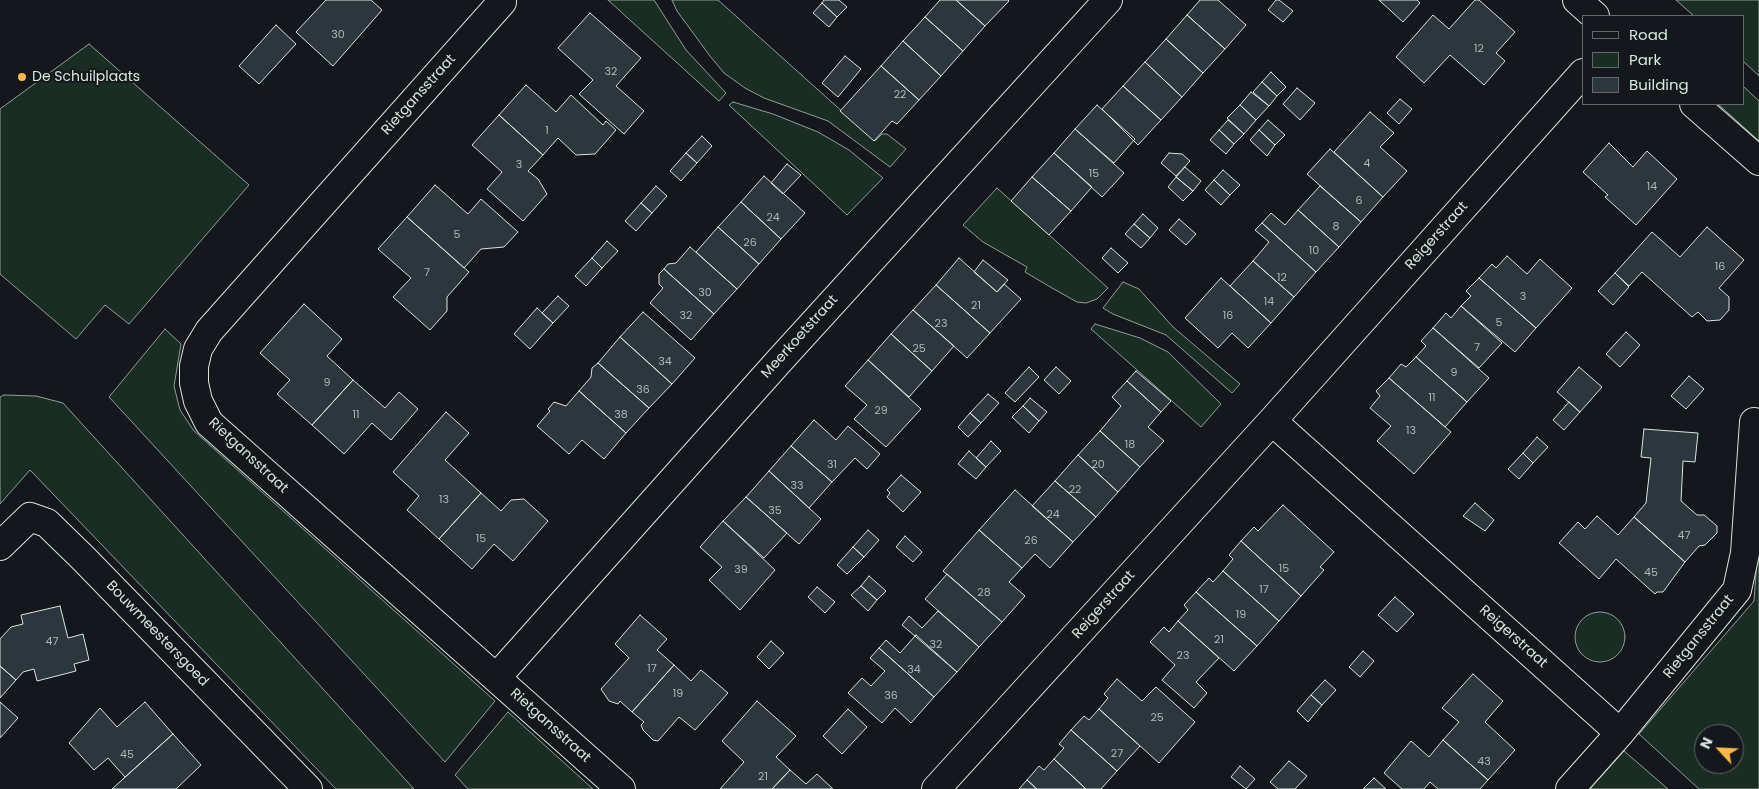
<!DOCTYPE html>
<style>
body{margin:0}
#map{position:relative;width:1759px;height:789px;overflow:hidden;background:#14181c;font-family:Poppins,sans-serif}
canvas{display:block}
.legend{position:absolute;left:1582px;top:15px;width:162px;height:90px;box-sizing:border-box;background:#14181c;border:1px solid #626a69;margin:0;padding:6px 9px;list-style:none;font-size:15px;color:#d8e6dc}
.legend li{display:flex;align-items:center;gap:10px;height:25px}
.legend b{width:25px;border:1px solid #626a69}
.north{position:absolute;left:1694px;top:724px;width:50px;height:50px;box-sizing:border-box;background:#14181c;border:1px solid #626a69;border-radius:50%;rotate:295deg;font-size:14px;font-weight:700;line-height:20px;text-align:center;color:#d8e6dc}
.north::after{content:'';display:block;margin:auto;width:18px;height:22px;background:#ffb74d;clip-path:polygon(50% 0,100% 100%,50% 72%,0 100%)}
</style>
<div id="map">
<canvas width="1759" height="789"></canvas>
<ul class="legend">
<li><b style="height:6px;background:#14181c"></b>Road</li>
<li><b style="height:14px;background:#1a2d24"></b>Park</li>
<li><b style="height:14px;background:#2c363c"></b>Building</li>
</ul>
<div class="north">N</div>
</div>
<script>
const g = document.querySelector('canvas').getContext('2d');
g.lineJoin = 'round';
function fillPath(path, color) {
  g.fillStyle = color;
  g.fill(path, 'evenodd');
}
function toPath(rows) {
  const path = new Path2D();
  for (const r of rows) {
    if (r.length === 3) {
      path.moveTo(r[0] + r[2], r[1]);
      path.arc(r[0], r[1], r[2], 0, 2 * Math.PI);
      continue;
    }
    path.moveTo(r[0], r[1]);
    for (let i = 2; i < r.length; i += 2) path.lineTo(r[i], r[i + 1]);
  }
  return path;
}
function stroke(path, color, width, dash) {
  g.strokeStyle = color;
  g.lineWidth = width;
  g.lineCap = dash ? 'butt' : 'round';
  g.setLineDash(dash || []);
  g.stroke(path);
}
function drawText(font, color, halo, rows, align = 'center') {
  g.font = font + ' Poppins,sans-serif';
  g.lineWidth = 4;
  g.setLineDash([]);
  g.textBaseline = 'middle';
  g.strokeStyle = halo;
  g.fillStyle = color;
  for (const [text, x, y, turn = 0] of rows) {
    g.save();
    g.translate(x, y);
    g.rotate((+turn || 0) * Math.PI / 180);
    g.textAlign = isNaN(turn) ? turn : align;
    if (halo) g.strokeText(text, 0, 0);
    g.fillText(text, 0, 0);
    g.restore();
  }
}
const green = toPath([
 [608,0,654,0,686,50,726,93,719,101,608,0],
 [672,0,718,0,875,141,882,134,887,134,906,149,890,167,828,121,764,98,745,88,724,73,710,56,677,11,672,0],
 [1676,0,1759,0,1759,76,1743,61,1743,16,1694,16,1676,0],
 [89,44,249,185,129,324,105,305,76,339,0,274,0,109,89,44],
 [1743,86,1759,101,1759,141,1718,104,1743,104,1743,86],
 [733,102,773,114,818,132,849,150,883,178,847,215,729,105,733,102],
 [997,188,1108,288,1097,299,1086,303,1077,302,1052,288,1025,272,1027,267,983,242,963,225,997,188],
 [1123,282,1139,289,1173,327,1240,384,1232,393,1166,335,1113,314,1103,308,1123,282],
 [1095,324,1140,338,1168,352,1221,404,1201,427,1091,329,1095,324],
 [165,329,181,344,174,386,180,410,194,431,495,701,445,762,109,397,165,329],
 [4,395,36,396,63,403,414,789,336,789,30,470,0,504,0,397,4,395],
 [1759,534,1759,789,1699,789,1639,734,1754,601,1759,534],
 [1704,734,1734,734,1734,764,1704,764,1704,734],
 [1600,637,25],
 [508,712,593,789,468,789,455,775,508,712],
 [1624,751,1668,789,1590,789,1624,751]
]);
const building = toPath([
 [326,0,371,0,382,10,333,66,296,32,326,0],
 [824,0,839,0,847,7,837,17,822,3,824,0],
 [940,0,956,0,985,26,963,51,925,17,940,0],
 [956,0,1008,0,1009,1,985,26,956,0],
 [1200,0,1218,0,1246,25,1225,49,1187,15,1200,0],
 [1276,0,1279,0,1293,11,1283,22,1268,10,1276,0],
 [1379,0,1417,0,1420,3,1403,22,1379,0],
 [1475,0,1479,0,1515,32,1496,53,1505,61,1484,85,1450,55,1424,83,1396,57,1433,15,1449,29,1475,0],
 [822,3,837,17,829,27,813,13,822,3],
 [590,13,641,58,616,86,644,111,624,134,579,94,593,80,558,48,590,13],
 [1187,15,1225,49,1203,73,1166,39,1187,15],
 [925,17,963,51,941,76,903,41,925,17],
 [276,25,296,44,259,84,239,66,276,25],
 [1166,39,1203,73,1182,97,1145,62,1166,39],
 [903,41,941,76,919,100,881,66,903,41],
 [845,56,861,69,838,97,822,83,845,56],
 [1145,62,1182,97,1161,120,1123,86,1145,62],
 [881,66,919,100,897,124,892,121,874,141,840,111,881,66],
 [1271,72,1286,87,1277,96,1262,82,1271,72],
 [1262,82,1277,96,1269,106,1253,92,1262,82],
 [526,85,556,112,571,95,603,125,606,121,616,130,595,154,576,155,558,138,543,155,499,115,526,85],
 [1123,86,1161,120,1138,145,1102,109,1123,86],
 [1297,88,1315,103,1300,120,1283,104,1297,88],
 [1251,92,1269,106,1256,120,1240,105,1251,92],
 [1400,99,1412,109,1399,124,1387,113,1400,99],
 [1097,105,1135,139,1114,163,1075,129,1097,105],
 [1240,105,1256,120,1244,134,1227,118,1240,105],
 [1370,112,1394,133,1380,147,1407,171,1383,197,1334,152,1370,112],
 [499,115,543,155,528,171,538,179,547,194,523,221,487,189,502,172,472,145,499,115],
 [1228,120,1244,134,1234,144,1219,130,1228,120],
 [1268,120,1285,135,1275,145,1259,130,1268,120],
 [1075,129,1124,173,1102,197,1054,153,1075,129],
 [1219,130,1234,144,1226,154,1210,140,1219,130],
 [1259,130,1275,145,1267,156,1250,140,1259,130],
 [702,136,712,146,697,163,686,153,702,136],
 [1609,143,1633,167,1647,151,1677,179,1636,225,1605,197,1608,195,1583,172,1609,143],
 [1330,149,1383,197,1361,222,1307,174,1330,149],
 [686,153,697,163,681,181,670,171,686,153],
 [1054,153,1092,187,1071,211,1032,177,1054,153],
 [1169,153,1182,154,1190,161,1176,176,1161,163,1169,153],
 [787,164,801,175,783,194,771,183,787,164],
 [1185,167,1201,181,1193,191,1176,177,1185,167],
 [1223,170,1240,185,1230,195,1214,180,1223,170],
 [764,176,805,213,781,239,741,202,764,176],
 [1032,177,1071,211,1049,235,1011,201,1032,177],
 [1176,177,1193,191,1183,201,1168,187,1176,177],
 [1214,180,1230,195,1221,205,1205,190,1214,180],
 [435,185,468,214,481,199,518,232,504,247,481,249,464,268,407,217,435,185],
 [656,186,667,196,652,213,641,203,656,186],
 [1320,186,1361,222,1339,247,1298,210,1320,186],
 [741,202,781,239,759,264,718,227,741,202],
 [641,203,652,213,636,231,625,221,641,203],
 [1298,210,1339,247,1316,272,1262,223,1271,213,1285,225,1298,210],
 [1143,214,1158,228,1150,238,1134,224,1143,214],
 [407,217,469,272,447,297,447,311,430,330,393,297,411,278,378,249,407,217],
 [1179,219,1196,234,1186,245,1169,230,1179,219],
 [1262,223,1316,272,1294,297,1253,261,1269,242,1255,230,1262,223],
 [1134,224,1150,238,1141,248,1125,234,1134,224],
 [718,227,759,264,737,289,696,252,718,227],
 [1707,227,1744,260,1719,288,1729,297,1729,310,1720,320,1707,321,1698,312,1692,317,1642,272,1629,286,1615,273,1652,232,1680,257,1707,227],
 [607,241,618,251,602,268,592,258,607,241],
 [690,247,737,289,714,314,664,269,668,264,676,263,690,247],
 [1111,248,1128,263,1118,273,1102,258,1111,248],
 [1507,256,1527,274,1540,259,1572,288,1536,328,1479,278,1492,264,1496,268,1507,256],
 [592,258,602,268,586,286,575,276,592,258],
 [959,258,997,292,1004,284,1021,299,990,333,936,285,959,258],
 [983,260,1008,280,997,292,974,272,983,260],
 [1253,261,1294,297,1271,323,1230,286,1253,261],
 [664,269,714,314,691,340,650,303,663,288,659,284,659,274,664,269],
 [1615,273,1629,287,1613,305,1598,291,1615,273],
 [1221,278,1271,323,1248,348,1232,333,1218,348,1185,318,1221,278],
 [1479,278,1536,328,1515,352,1461,306,1471,296,1466,291,1479,278],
 [936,285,990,333,967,358,913,310,936,285],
 [558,296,569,306,553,323,542,313,558,296],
 [304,304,342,339,327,356,353,380,312,425,277,394,290,380,260,353,304,304],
 [1461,306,1502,343,1479,368,1433,328,1446,313,1451,318,1461,306],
 [537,308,553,323,530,349,514,334,537,308],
 [913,310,954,346,932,371,891,334,913,310],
 [643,312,695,358,672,384,620,337,643,312],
 [1433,328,1489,378,1467,402,1416,357,1426,346,1421,341,1433,328],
 [1626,332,1640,345,1620,367,1606,354,1626,332],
 [891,334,932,371,909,397,868,360,891,334],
 [620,337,672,384,649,408,598,363,620,337],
 [1416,357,1467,402,1445,427,1389,378,1401,364,1406,367,1416,357],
 [868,360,921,409,886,447,854,419,867,405,845,386,868,360],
 [598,363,649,408,626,433,579,391,591,377,592,368,598,363],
 [1029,367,1039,377,1015,402,1005,393,1029,367],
 [1056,367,1071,381,1059,394,1044,380,1056,367],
 [1579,367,1602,387,1580,412,1557,392,1579,367],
 [1136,371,1171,401,1161,412,1127,381,1136,371],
 [1689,376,1704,389,1686,409,1671,396,1689,376],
 [1389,378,1451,432,1414,474,1377,441,1391,426,1370,408,1380,396,1376,391,1389,378],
 [353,380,385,408,399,392,418,409,391,440,372,423,344,454,312,425,353,380],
 [1127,381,1161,412,1148,427,1164,441,1140,467,1100,431,1121,406,1112,397,1127,381],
 [579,391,626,433,604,459,582,440,569,454,537,426,550,411,548,409,554,402,566,406,579,391],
 [988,394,999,403,981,423,970,413,988,394],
 [1030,398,1047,412,1039,421,1023,406,1030,398],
 [1569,402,1580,412,1564,430,1553,420,1569,402],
 [1023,406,1039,421,1029,433,1012,417,1023,406],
 [446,412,469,433,445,460,481,493,439,539,407,510,419,496,393,472,446,412],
 [970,413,981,423,968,437,958,427,970,413],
 [814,420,836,440,848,426,880,454,867,469,855,458,832,482,791,446,814,420],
 [1644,429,1698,433,1695,462,1683,461,1681,501,1697,515,1704,515,1717,526,1717,533,1705,545,1699,546,1685,562,1634,517,1646,503,1651,458,1641,457,1644,429],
 [1100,431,1140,467,1118,492,1078,455,1100,431],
 [1537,437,1548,447,1533,463,1523,453,1537,437],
 [991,441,1001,451,986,467,976,458,991,441],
 [791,446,832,482,809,508,769,471,791,446],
 [969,451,986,467,976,479,958,464,969,451],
 [1523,453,1533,463,1519,479,1508,469,1523,453],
 [1078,455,1118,492,1096,517,1055,481,1078,455],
 [769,471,821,519,799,544,746,497,769,471],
 [901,475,921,492,903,512,887,497,890,493,887,490,901,475],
 [1055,481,1096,517,1073,542,1032,506,1055,481],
 [1015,490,1073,542,1050,568,1035,554,1022,568,979,530,1015,490],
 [481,493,501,511,511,500,524,499,548,521,513,561,494,544,472,569,439,539,481,493],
 [746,497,787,533,764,558,723,521,746,497],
 [1475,503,1494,520,1485,531,1463,516,1475,503],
 [1283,505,1334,552,1320,567,1324,570,1301,596,1241,541,1254,527,1258,531,1283,505],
 [1597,516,1618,535,1634,517,1685,562,1663,592,1657,592,1655,594,1616,559,1599,579,1559,543,1578,522,1585,529,1597,516],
 [723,521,775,570,740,610,709,580,722,567,700,547,723,521],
 [868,530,879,540,864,557,853,547,868,530],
 [979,530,1022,568,1009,582,1025,596,1002,622,943,571,979,530],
 [905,536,922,552,913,562,896,547,905,536],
 [1241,541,1301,596,1279,621,1223,571,1233,559,1229,555,1241,541],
 [853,547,864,557,847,574,837,565,853,547],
 [1223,571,1279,621,1257,646,1196,592,1209,578,1213,582,1223,571],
 [947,574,1002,622,979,647,925,599,947,574],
 [869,576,886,591,877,600,861,586,869,576],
 [861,586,877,600,868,611,851,595,861,586],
 [817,587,835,602,825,613,808,597,817,587],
 [1196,592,1257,646,1234,671,1178,621,1188,610,1184,605,1196,592],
 [1395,597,1414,614,1397,632,1378,615,1395,597],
 [60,606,68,638,83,634,89,660,74,664,76,671,37,681,34,669,23,672,16,680,0,666,0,639,11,627,23,624,21,615,60,606],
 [938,611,979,647,957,672,902,625,909,616,922,628,938,611],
 [640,615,667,639,657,650,674,665,632,712,620,701,618,704,609,701,601,689,629,658,615,644,640,615],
 [1178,621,1219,658,1196,682,1207,693,1194,708,1162,680,1175,665,1150,642,1164,627,1169,632,1178,621],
 [916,635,957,672,934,697,879,648,886,640,900,653,916,635],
 [771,641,784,653,769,669,757,657,771,641],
 [879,648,934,697,911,723,895,708,882,723,848,693,862,678,871,686,885,671,870,658,879,648],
 [1363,651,1374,661,1360,677,1349,667,1363,651],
 [674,665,691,681,701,670,728,693,695,730,679,717,658,741,653,740,643,730,641,725,644,722,632,712,674,665],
 [0,666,16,680,0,698,0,666],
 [1473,674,1503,701,1485,722,1515,750,1488,780,1443,740,1459,722,1442,708,1473,674],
 [1117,679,1142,701,1156,687,1195,722,1159,763,1099,709,1108,698,1104,694,1117,679],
 [1325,680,1336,690,1322,705,1311,695,1325,680],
 [1311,695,1322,705,1308,722,1297,711,1311,695],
 [757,701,796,736,776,757,790,770,772,789,720,789,744,762,722,741,757,701],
 [0,702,18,718,0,738,0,702],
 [145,702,173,734,125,777,108,758,94,770,69,743,100,708,117,727,145,702],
 [848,709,867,727,842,754,823,736,848,709],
 [1099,709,1140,746,1117,771,1071,730,1084,716,1089,720,1099,709],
 [1071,730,1117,771,1101,789,1086,789,1054,759,1064,748,1059,744,1071,730],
 [173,734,201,765,176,789,112,789,173,734],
 [1443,740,1488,780,1480,789,1438,789,1430,782,1424,789,1402,789,1384,773,1411,741,1429,757,1443,740],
 [1054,759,1086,789,1037,789,1027,780,1039,766,1044,770,1054,759],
 [1289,761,1307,776,1295,789,1278,789,1270,782,1289,761],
 [1240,766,1255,779,1246,789,1231,777,1240,766],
 [790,770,806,784,817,774,833,789,772,789,790,770],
 [1374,778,1386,789,1363,789,1374,778],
 [1027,780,1037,789,1019,789,1027,780]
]);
const street = toPath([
 [1577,0,1595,16],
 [502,2,209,331,198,349,194,366,194,383,198,401,209,423,621,789],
 [1694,104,1759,161],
 [1272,421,1620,733],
 [0,546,30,517,47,523,83,558,308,789],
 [496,678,780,360,1108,0],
 [936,789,1272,421,1583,73],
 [1570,789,1620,733,1737,590,1745,553,1754,422]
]);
const markers = [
 [22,77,5,"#ffb74d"]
];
const numberNames = [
 ["30",338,35],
 ["12",1479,49],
 ["32",611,72],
 ["22",900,95],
 ["1",547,131],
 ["4",1367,164],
 ["3",519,165],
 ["15",1094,174],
 ["14",1652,187],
 ["6",1359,201],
 ["24",773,218],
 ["8",1336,227],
 ["5",457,235],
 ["26",750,243],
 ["10",1314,251],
 ["16",1720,267],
 ["7",427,273],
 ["12",1282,278],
 ["30",705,293],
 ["3",1523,297],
 ["14",1269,302],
 ["21",976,306],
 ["32",686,316],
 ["16",1228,316],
 ["5",1499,323],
 ["23",941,324],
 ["7",1477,348],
 ["25",919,349],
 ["34",665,362],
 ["9",1454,373],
 ["9",327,383],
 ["36",643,390],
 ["11",1432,398],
 ["29",881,411],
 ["11",356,415],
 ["38",621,415],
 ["13",1411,431],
 ["18",1130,445],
 ["31",832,465],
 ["20",1098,465],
 ["33",797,486],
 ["22",1075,490],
 ["13",444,500],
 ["35",775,511],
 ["24",1053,515],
 ["47",1684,536],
 ["15",481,539],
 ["26",1031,541],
 ["15",1284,569],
 ["39",741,570],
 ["45",1651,573],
 ["17",1264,590],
 ["28",984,593],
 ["19",1241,615],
 ["21",1219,640],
 ["47",52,642],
 ["32",936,645],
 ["23",1183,656],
 ["17",652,669],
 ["34",914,670],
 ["19",678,694],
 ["36",891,696],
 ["25",1157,718],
 ["27",1117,754],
 ["45",127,755],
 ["43",1484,762],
 ["21",763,777]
];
const poiNames = [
 ["De Schuilplaats",32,77]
];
const streetNames = [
 ["Rietgansstraat",419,95,-48],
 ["Reigerstraat",1437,236,-48],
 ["Meerkoetstraat",800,337,-48],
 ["Rietgansstraat",248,456,43],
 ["Reigerstraat",1104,605,-48],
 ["Bouwmeestersgoed",157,634,46],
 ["Reigerstraat",1513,637,42],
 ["Rietgansstraat",1699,637,-51],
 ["Rietgansstraat",550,726,42]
];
fillPath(green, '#1a2d24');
stroke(green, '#939e99', 1);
fillPath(building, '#2c363c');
stroke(building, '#d8e6dc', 1);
stroke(street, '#d8e6dc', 30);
stroke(street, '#14181c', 28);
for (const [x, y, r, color] of markers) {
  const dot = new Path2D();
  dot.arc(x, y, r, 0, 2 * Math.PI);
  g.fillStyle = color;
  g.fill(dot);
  stroke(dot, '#14181c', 2);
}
drawText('11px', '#adbab4', null, numberNames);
drawText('14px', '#d8e6dc', '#14181c', poiNames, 'left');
drawText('14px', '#d8e6dc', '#14181c', streetNames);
</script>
